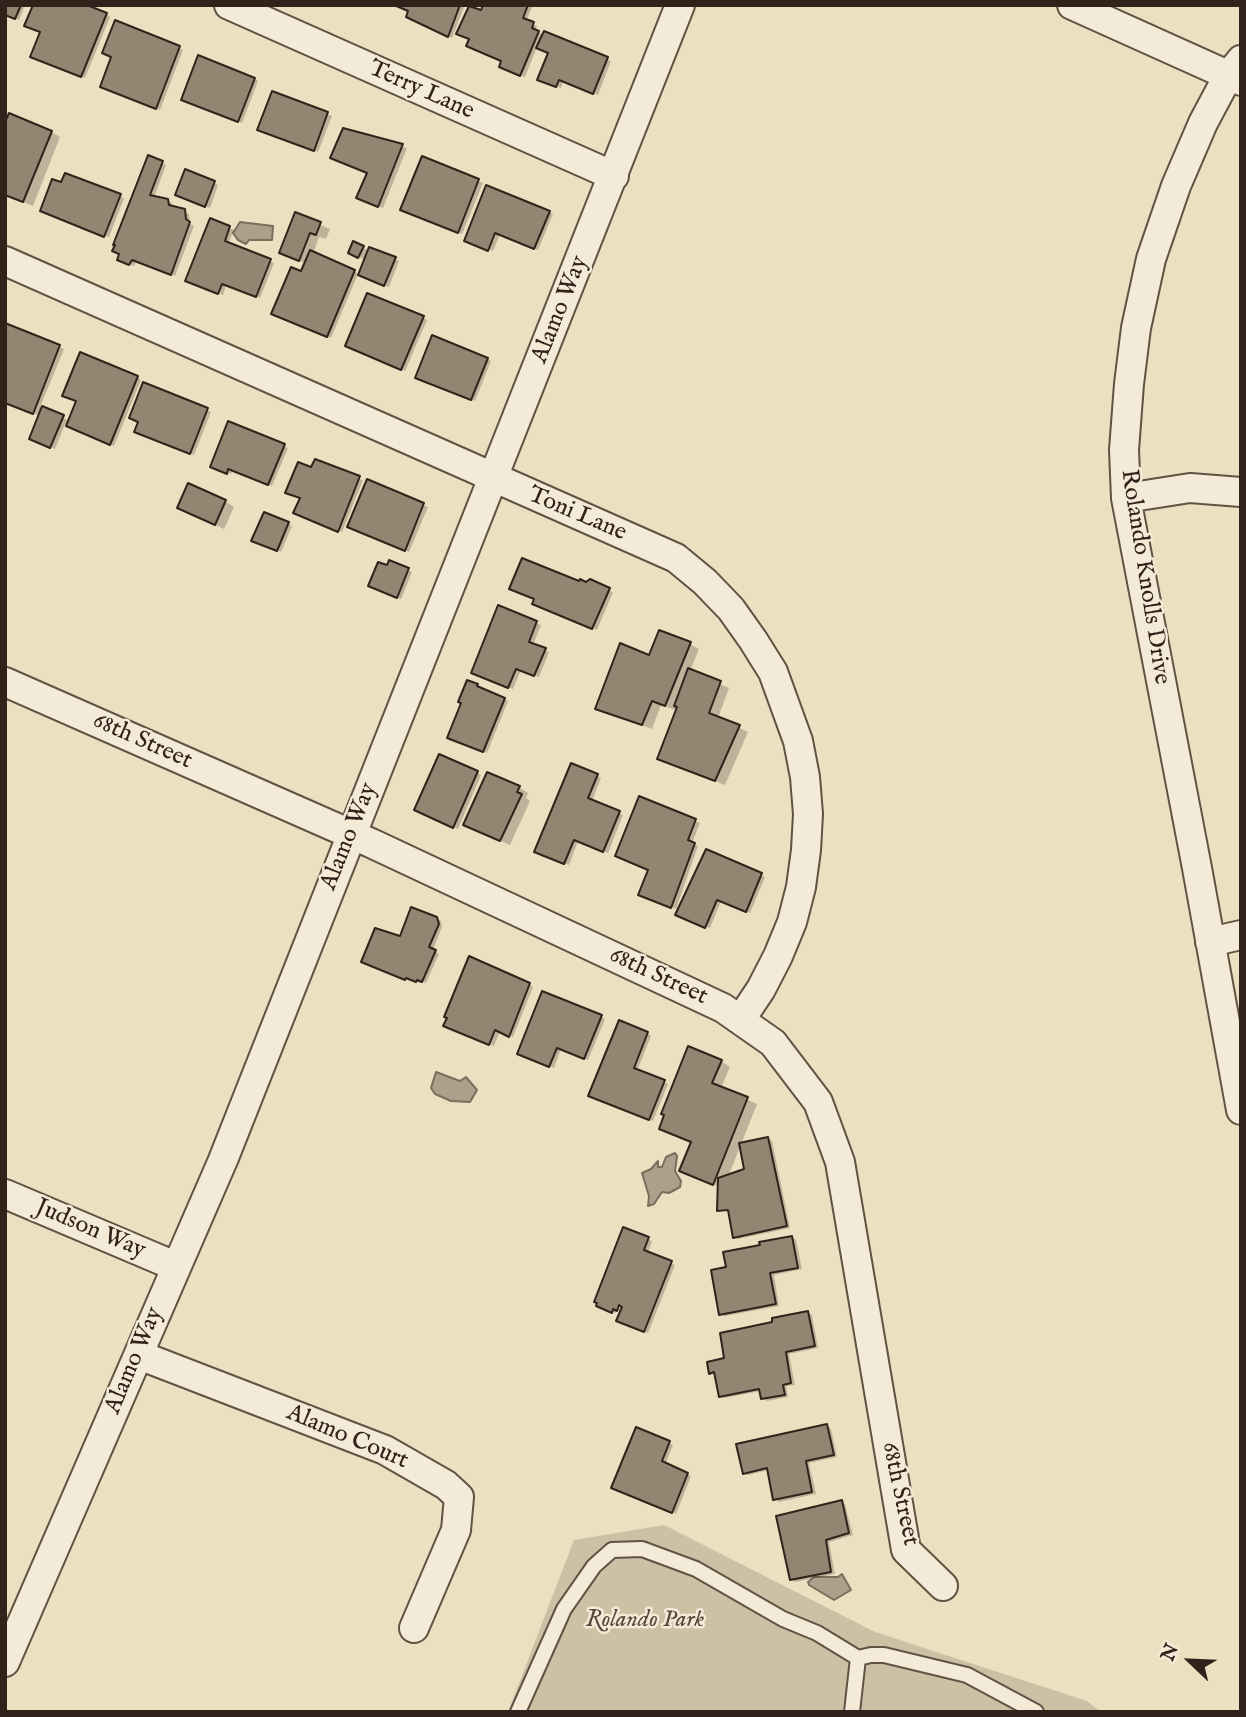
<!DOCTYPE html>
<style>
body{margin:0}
#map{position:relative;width:1246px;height:1717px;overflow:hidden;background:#ece0c1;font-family:"IM FELL English",serif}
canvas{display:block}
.frame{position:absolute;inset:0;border:7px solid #33221b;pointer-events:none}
.north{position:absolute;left:1155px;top:1626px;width:70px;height:70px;-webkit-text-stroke:5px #f3ebd7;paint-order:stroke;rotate:293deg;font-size:19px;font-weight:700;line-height:28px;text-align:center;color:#33221b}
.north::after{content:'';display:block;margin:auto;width:24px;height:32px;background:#33221b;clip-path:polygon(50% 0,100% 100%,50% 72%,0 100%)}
</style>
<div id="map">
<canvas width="1246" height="1717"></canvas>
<div class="frame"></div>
<div class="north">N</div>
</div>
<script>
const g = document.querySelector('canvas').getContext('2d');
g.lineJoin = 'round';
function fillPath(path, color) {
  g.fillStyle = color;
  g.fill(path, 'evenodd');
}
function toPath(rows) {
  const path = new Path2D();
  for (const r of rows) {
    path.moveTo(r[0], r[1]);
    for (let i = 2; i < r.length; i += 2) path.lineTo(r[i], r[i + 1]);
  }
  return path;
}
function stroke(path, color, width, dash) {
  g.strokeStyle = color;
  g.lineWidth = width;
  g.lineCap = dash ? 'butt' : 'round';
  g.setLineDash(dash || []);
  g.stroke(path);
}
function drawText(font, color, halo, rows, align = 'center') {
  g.font = font + ' "IM FELL English",serif';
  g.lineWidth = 5;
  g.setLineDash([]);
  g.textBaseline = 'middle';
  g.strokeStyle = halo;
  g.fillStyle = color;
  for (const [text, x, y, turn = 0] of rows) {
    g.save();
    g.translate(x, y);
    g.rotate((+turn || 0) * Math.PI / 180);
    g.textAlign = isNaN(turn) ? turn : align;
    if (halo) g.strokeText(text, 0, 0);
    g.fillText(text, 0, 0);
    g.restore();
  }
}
const green = toPath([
 [664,1525,875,1632,1087,1701,1101,1712,508,1712,574,1540]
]);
const water = toPath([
 [240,222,273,226,272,240,249,240,246,244,238,240,233,233,240,222],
 [436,1072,460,1081,466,1077,477,1090,470,1102,451,1101,435,1094,431,1088,436,1072],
 [675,1153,677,1156,675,1171,681,1181,680,1187,669,1193,662,1192,654,1204,648,1206,649,1196,642,1173,651,1169,658,1161,658,1167,662,1167,666,1157,675,1153],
 [842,1574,851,1590,834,1600,809,1585,808,1582,814,1577,838,1577,842,1574]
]);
const shadow = toPath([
 [5,5,25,5,19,20,5,14],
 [397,5,465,5,452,38,408,17,410,11],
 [485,5,533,5,526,21,537,26,535,31,611,61,598,95,563,81,561,88,543,81,550,53,537,47,525,77,505,69,503,61,481,12],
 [106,14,110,17,85,78,36,58],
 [179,48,183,50,160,110,106,88],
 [254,79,258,81,242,123,187,101],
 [273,93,332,116,318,152,263,131],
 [344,130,407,148,383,208,362,200,369,173],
 [51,132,60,137,33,206,5,195],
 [423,158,483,183,462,234,406,211],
 [162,163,166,165,154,197,167,201,172,203,172,208,189,214,190,224,194,226,175,276,137,260,134,266,123,262,121,254],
 [186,171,218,185,210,208,181,196],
 [62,184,124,198,109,237,46,213],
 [549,212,553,214,538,250,500,234,493,251,470,242],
 [296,214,330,229,326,239,319,237,313,254,360,274,365,260,350,252,363,248,399,261,389,287,358,274,331,338,277,315,307,264,291,257],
 [211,220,234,230,228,244,274,263,260,298,226,285,223,295,191,282],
 [423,318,427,320,405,371,352,348],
 [6,325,64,349,40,407,70,421,78,401,137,377,141,380,114,446,65,424,55,449,35,441,40,416,5,402],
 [487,359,491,361,475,401,421,379],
 [207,410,211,412,194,455,140,433],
 [284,446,288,448,272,486,233,470,231,474,216,468],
 [312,469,363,480,342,532,299,515],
 [368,482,428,507,409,552,353,529],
 [225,501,234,507,224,529,179,508],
 [288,524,292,526,281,552,257,542],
 [390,562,412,572,401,599,374,588],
 [580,584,613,592,597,630,538,605],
 [499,608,541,625,533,645,549,652,539,677,521,670,513,689,477,674],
 [690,644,699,649,690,671,729,688,718,718,748,732,725,785,669,763,678,711,661,705,652,729,597,708,650,657],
 [477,685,508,701,487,753,453,740],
 [477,773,481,775,458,829,420,812],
 [597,776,601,778,592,801,623,815,608,853,578,841,569,865,540,853],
 [519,787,528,793,526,798,530,801,510,845,474,829],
 [640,799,700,823,692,843,698,846,676,909,644,897,650,869],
 [707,852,765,877,750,913,721,901,710,928,681,917],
 [436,919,441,921,442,927,433,950,439,954,426,983,421,981,420,983,411,979,410,981,367,963,401,938],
 [529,984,533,987,513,1037,500,1031,494,1046,450,1027],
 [601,1017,605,1019,588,1060,561,1049,554,1068,523,1055],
 [647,1033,651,1036,637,1071,668,1084,653,1121,594,1098],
 [721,1061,730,1067,721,1088,757,1104,728,1177,746,1171,767,1138,772,1141,790,1228,738,1239,734,1236,730,1212,719,1210,720,1187,681,1170,692,1143,661,1129],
 [624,1229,652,1241,648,1253,675,1265,648,1333,622,1323,622,1312,617,1310,616,1313,602,1308,599,1303],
 [792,1237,796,1240,802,1269,774,1275,779,1306,725,1316,721,1314,728,1269],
 [808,1312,812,1315,818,1348,789,1354,795,1385,786,1386,788,1397,767,1401,763,1398,761,1391,724,1398,720,1396,715,1375,711,1372,774,1324],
 [827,1426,831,1429,837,1457,809,1463,816,1494,779,1502,775,1499,769,1470,748,1475,744,1473],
 [637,1429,673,1445,665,1465,691,1476,676,1514,617,1489],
 [841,1502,845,1504,853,1535,829,1542,835,1574,795,1582,791,1579]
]);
const building = toPath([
 [5,5,21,5,15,19,5,15,5,5],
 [33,5,87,5,107,13,81,77,30,57,40,32,24,26,33,5],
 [394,5,460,5,448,37,406,17,408,11,394,5],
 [483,5,528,5,523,18,534,22,532,28,539,31,520,76,499,67,501,61,466,46,469,39,456,34,469,6,481,10,483,5],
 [115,20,180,46,156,109,100,87,111,57,102,53,115,20],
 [544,31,608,57,593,94,559,80,556,87,537,80,548,53,536,48,544,31],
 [198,55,255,78,238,122,181,100,198,55],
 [272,91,328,112,314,151,257,130,272,91],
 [9,113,52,131,23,202,5,195,5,122,9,113],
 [343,128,403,144,378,207,356,198,367,173,330,158,343,128],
 [148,155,163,161,150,195,168,199,169,205,185,209,186,219,190,222,171,275,132,260,129,265,117,260,119,254,112,251,115,245,113,245,148,155],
 [422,156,479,179,458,233,400,210,422,156],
 [185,169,215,181,205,207,175,195,185,169],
 [65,173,121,194,104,237,40,211,52,179,61,182,65,173],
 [486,185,550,211,534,249,495,233,488,251,464,241,486,185],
 [295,212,321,222,316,235,310,233,299,261,279,253,295,212],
 [210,218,230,226,225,241,271,259,256,297,222,284,218,294,185,281,210,218],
 [353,241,364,246,358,258,348,253,353,241],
 [369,247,396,257,384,286,358,275,369,247],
 [310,250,355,270,327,337,271,314,291,267,301,271,310,250],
 [367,293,424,316,401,370,345,346,367,293],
 [5,323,60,345,33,414,5,403,5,323],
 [432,335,488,358,471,400,415,378,432,335],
 [80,352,138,376,110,445,66,426,76,401,62,396,80,352],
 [143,382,208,408,190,454,134,432,138,422,129,418,143,382],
 [42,406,64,415,50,448,29,439,42,406],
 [228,421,285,444,268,485,228,469,227,474,210,467,228,421],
 [315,459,360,476,338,532,293,513,300,498,285,493,298,462,311,467,315,459],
 [367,479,424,503,405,551,347,527,367,479],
 [188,483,226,500,215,525,177,508,188,483],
 [264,512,289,522,277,551,251,541,264,512],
 [522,558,579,581,580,579,586,582,590,579,610,588,592,629,532,604,534,599,509,589,522,558],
 [389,560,409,568,397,598,368,586,378,562,387,565,389,560],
 [498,605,537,621,529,642,546,648,534,676,516,669,508,688,471,673,498,605],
 [659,630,691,642,665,706,652,701,642,725,595,709,620,643,649,655,659,630],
 [688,668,721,681,709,713,740,725,715,781,657,759,677,707,674,706,688,668],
 [467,680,478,684,477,686,505,698,483,752,447,738,461,703,458,702,467,680],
 [439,754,478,771,453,828,414,810,439,754],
 [571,763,598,774,588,798,620,811,603,852,574,840,564,864,534,852,571,763],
 [487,772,520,786,517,792,522,794,500,841,463,825,487,772],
 [639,796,696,819,688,840,695,843,671,908,638,895,648,870,615,856,639,796],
 [706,849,762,873,746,912,717,900,705,928,675,915,706,849],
 [411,907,437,917,439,924,429,947,436,950,422,982,417,980,416,982,406,978,405,980,361,962,375,928,400,936,411,907],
 [469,956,530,983,509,1037,495,1030,489,1045,443,1026,447,1018,444,1017,469,956],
 [542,991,602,1015,584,1059,557,1048,549,1067,517,1054,542,991],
 [619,1020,648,1032,634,1068,665,1080,649,1120,588,1096,619,1020],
 [688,1046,722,1060,712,1083,748,1097,713,1185,679,1171,691,1142,659,1129,664,1115,661,1114,688,1046],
 [768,1137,787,1226,733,1238,728,1210,717,1211,718,1178,744,1169,739,1143,768,1137],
 [623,1227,649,1237,644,1250,672,1261,644,1332,616,1321,622,1307,619,1305,617,1311,613,1309,612,1313,596,1306,597,1303,594,1302,623,1227],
 [792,1236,798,1268,770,1273,776,1304,719,1315,711,1270,726,1267,723,1252,760,1245,759,1242,792,1236],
 [808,1311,815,1346,786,1352,791,1383,783,1385,785,1395,761,1399,759,1389,719,1397,714,1372,709,1374,707,1362,724,1358,720,1333,772,1322,772,1318,808,1311],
 [827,1424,834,1455,806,1461,812,1492,773,1500,767,1468,743,1474,736,1444,827,1424],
 [636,1427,670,1441,662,1461,688,1473,672,1513,611,1488,636,1427],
 [842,1500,849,1533,826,1540,831,1572,790,1580,776,1516,842,1500]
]);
const lane = toPath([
 [518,1712,564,1609,594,1566,612,1550,642,1549,696,1569,783,1619,817,1633,858,1658],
 [852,1712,858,1658,871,1655,884,1655,967,1675,1036,1712]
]);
const street = toPath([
 [229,5,614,176],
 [1072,5,1241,81],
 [1241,60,1228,76,1203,123,1176,186,1151,259,1136,328,1129,384,1124,450,1126,498,1197,868,1241,1110],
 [5,261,676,558,705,582,731,609,753,640,773,672,798,741,805,777,808,814,806,850,801,887,792,922,778,956,761,989,741,1019],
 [1126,498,1190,488,1241,492],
 [5,682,371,843,723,1008,773,1043,818,1102,840,1162,906,1550,943,1586],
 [1210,942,1241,935],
 [5,1194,175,1266],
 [139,1355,385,1450,446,1485,459,1497,456,1530,414,1628],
 [5,1662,223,1160,680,5]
]);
const streetNames = [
 ["Terry Lane",421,91,24],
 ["Alamo Way",561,310,-68],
 ["Toni Lane",577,515,23],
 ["Rolando Knolls Drive",1144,577,81],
 ["68th Street",142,742,24],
 ["Alamo Way",350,837,-68],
 ["68th Street",658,977,25],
 ["Judson Way",90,1230,23],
 ["Alamo Way",135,1361,-67],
 ["Alamo Court",347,1438,23],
 ["68th Street",899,1494,78]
];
const parkNames = [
 ["Rolando Park",645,1621]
];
fillPath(green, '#cdc0a5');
fillPath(water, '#ad9f89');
stroke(water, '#7c6d5d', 2);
fillPath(shadow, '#0003');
fillPath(building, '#938571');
stroke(building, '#33221b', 2);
stroke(lane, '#615244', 18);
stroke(street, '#615244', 32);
stroke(lane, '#f3ebd7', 14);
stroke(street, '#f3ebd7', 28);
drawText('24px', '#33221b', '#f3ebd7', streetNames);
drawText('italic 24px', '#5a4a3e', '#f3ebd7', parkNames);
</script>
